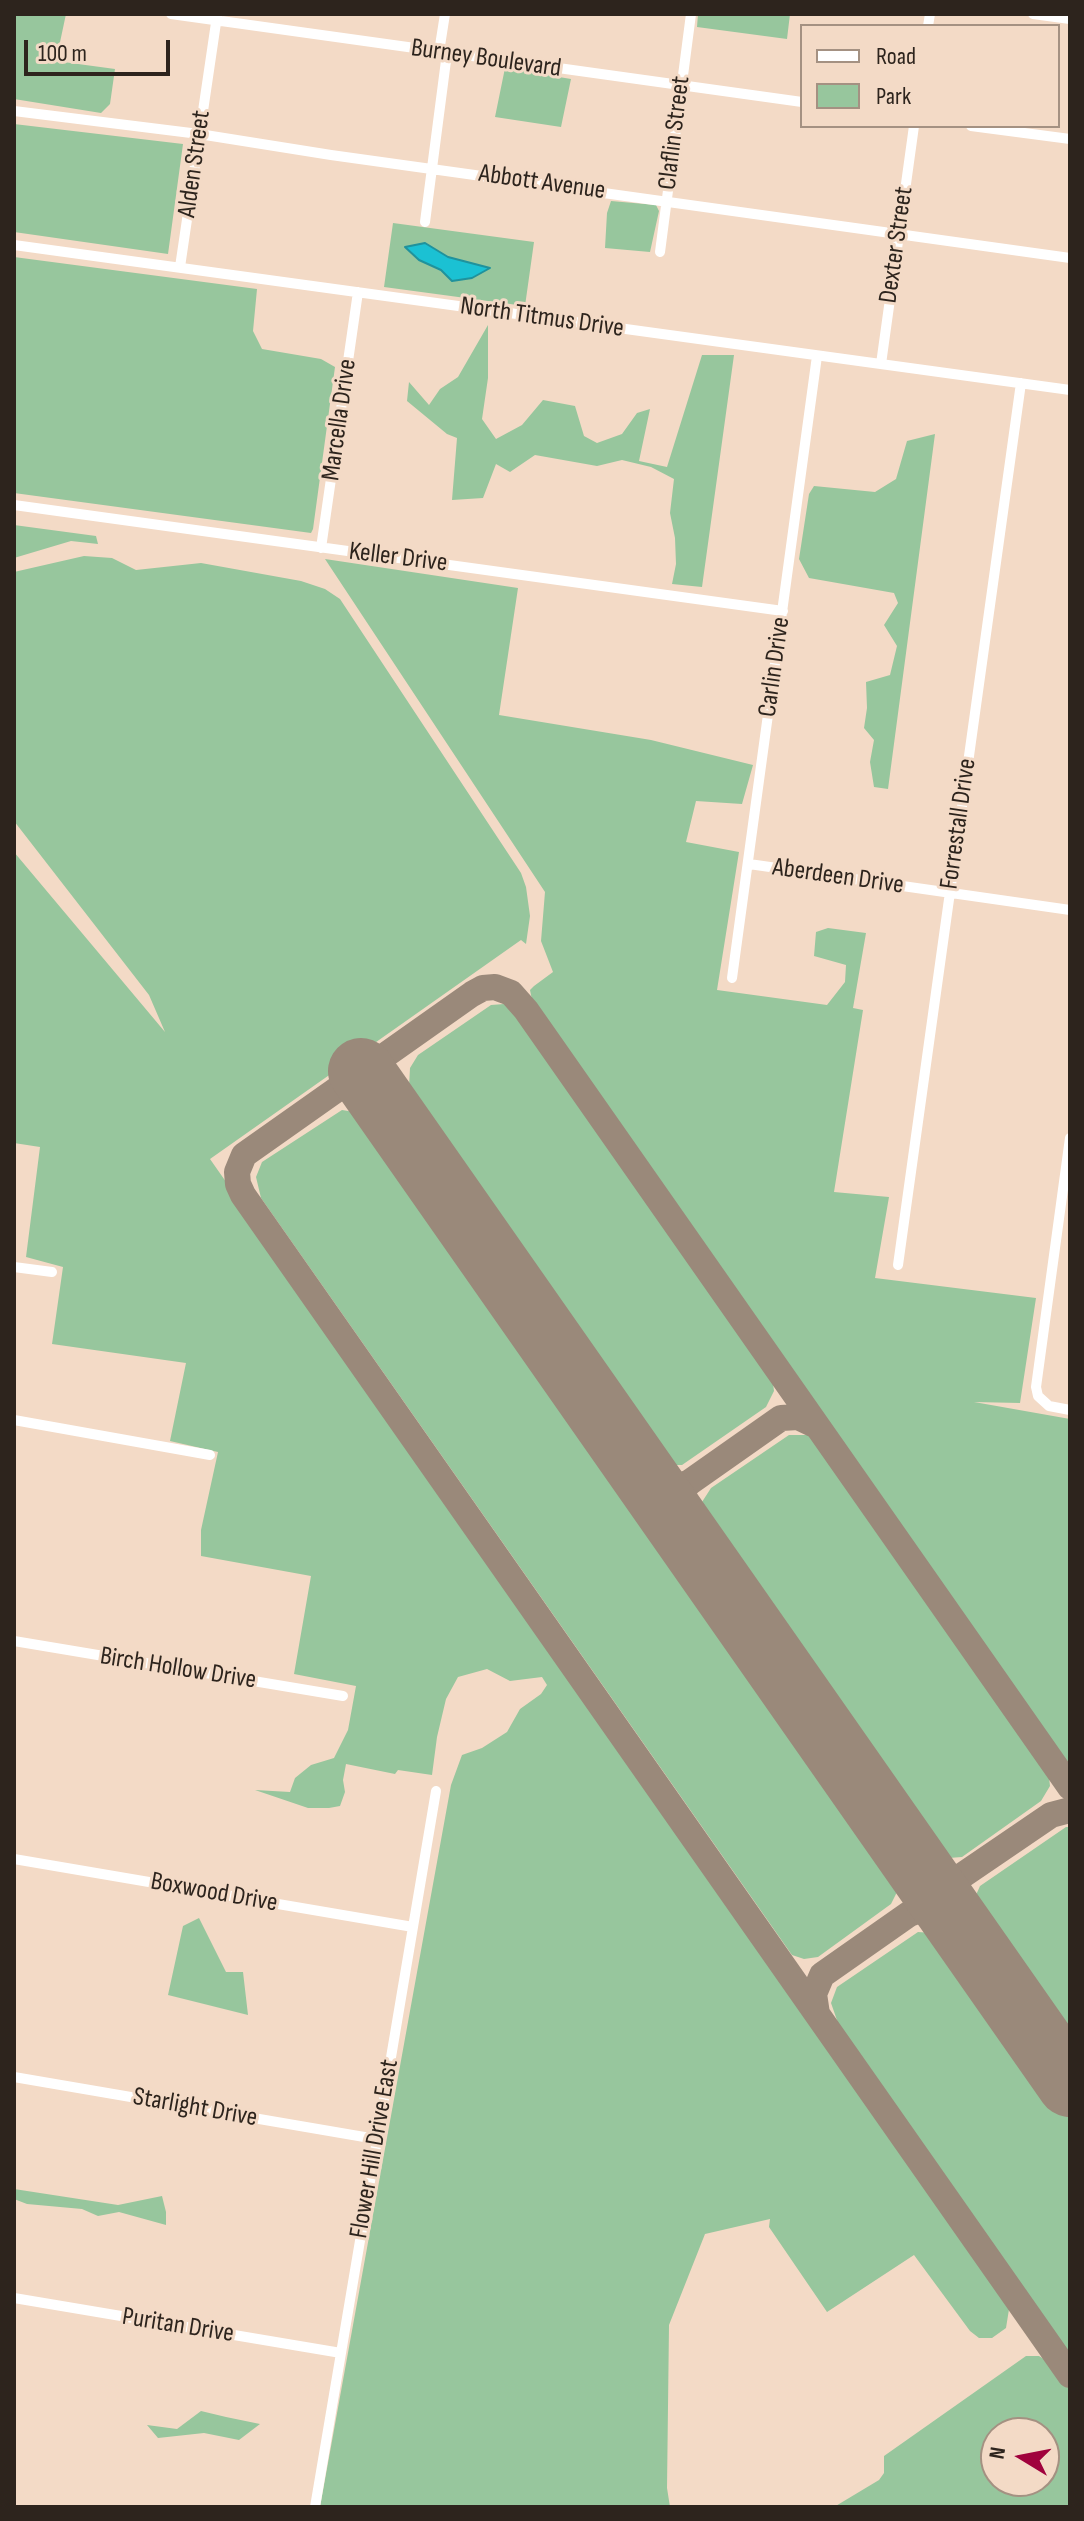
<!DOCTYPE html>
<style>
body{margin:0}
#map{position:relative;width:1084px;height:2521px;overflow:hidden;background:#f3dac6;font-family:"Sofia Sans Condensed",sans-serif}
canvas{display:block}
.frame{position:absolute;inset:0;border:16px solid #2d241d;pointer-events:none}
.legend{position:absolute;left:800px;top:24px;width:260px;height:104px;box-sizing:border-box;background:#f3dac6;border:2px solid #a49182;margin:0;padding:10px 14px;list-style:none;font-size:24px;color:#2d241d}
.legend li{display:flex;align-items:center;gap:16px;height:40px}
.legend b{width:40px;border:2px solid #a49182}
.north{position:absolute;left:980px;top:2417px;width:80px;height:80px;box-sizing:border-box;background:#f3dac6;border:2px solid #a49182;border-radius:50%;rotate:280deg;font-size:22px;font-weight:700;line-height:32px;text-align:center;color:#2d241d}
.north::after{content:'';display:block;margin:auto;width:28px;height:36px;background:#a0023d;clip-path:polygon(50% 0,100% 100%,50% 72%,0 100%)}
.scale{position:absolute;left:24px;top:40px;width:146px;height:36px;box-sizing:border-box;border:4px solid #2d241d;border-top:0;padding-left:10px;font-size:24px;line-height:28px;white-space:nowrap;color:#2d241d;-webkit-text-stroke:6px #f3dac6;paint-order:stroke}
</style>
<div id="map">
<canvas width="1084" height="2521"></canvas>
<div class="frame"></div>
<ul class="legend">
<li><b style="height:10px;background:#fff"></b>Road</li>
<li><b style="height:22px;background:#97c69d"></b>Park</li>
</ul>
<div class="north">N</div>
<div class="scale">100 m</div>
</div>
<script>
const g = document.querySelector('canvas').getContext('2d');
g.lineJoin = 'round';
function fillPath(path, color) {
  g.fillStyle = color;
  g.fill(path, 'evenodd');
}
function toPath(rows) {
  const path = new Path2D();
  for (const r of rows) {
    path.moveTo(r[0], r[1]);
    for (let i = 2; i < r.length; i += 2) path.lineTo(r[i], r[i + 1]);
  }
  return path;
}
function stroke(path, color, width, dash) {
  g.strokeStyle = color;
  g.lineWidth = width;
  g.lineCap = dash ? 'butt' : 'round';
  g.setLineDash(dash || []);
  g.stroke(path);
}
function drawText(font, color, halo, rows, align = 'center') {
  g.font = font + ' "Sofia Sans Condensed",sans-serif';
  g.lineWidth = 6;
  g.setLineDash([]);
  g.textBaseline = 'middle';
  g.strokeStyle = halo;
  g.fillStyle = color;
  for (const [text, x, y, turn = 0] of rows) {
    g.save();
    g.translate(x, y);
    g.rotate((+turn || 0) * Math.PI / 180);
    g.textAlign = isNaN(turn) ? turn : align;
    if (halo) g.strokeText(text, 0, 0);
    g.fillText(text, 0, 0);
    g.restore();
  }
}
const green = toPath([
 [14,14,66,14,56,61,115,69,110,104,101,113,14,99],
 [698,14,790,14,787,39,697,27],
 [505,68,571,79,561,127,495,117],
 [14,124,183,144,168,254,14,232],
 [611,201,656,205,659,211,650,252,605,248,607,213],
 [393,223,534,242,525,306,384,287],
 [425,243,448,257,489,268,452,281,441,270,419,260,406,248],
 [14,257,257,289,253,331,262,349,321,359,335,367,313,529,311,533,14,493],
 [488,325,488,378,482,419,496,439,522,425,543,400,575,406,584,436,597,443,622,434,637,413,650,409,639,461,667,467,702,355,734,355,702,587,672,584,676,564,675,538,670,513,674,479,651,467,622,460,597,466,535,455,510,472,496,464,483,498,452,500,457,438,447,434,407,401,409,382,429,405,440,389,458,377],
 [935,434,888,789,874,787,870,762,874,740,864,728,867,708,866,682,890,675,897,646,884,625,898,603,894,593,809,578,799,559,809,494,814,486,875,492,896,479,907,441],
 [14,525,96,536,98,544,71,541,14,558],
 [84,556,112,558,136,570,201,563,301,581,325,589,340,599,521,873,526,887,530,916,526,944,521,940,210,1159,560,1659,558,1663,563,1672,570,1673,1010,2303,1006,2328,992,2338,979,2338,970,2331,914,2255,827,2312,769,2227,770,2219,705,2234,669,2325,667,2488,670,2507,320,2507,451,1785,462,1755,482,1748,507,1732,520,1709,541,1694,547,1685,542,1677,510,1681,487,1669,458,1677,446,1699,437,1737,432,1775,398,1770,395,1774,346,1764,343,1780,345,1792,340,1806,329,1808,308,1808,255,1790,290,1792,295,1778,311,1765,334,1758,348,1730,356,1686,294,1674,311,1576,201,1556,201,1530,218,1452,170,1441,186,1363,52,1344,63,1267,26,1257,40,1147,14,1143,14,852,165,1032,149,995,14,821,14,572],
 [325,559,518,588,499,715,651,740,753,765,742,804,696,801,686,842,739,852,717,990,827,1005,845,982,846,965,814,956,816,932,828,928,866,933,853,1008,863,1010,834,1192,889,1197,875,1278,1036,1298,1020,1403,974,1402,1070,1419,1070,1767,532,1000,530,990,534,986,553,972,541,941,545,892],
 [504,1004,517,1011,772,1376,774,1391,766,1407,682,1465,670,1465,658,1454,412,1106,409,1087,410,1068,418,1055,491,1005],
 [342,1110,360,1113,374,1125,894,1870,899,1888,891,1904,818,1957,804,1959,792,1955,261,1198,256,1177,262,1162],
 [789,1435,808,1435,819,1443,1048,1769,1050,1786,1041,1801,962,1857,949,1858,935,1850,704,1522,702,1502,711,1488],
 [1066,1827,1070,1827,1070,2043,979,1914,976,1895,980,1886],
 [199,1918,226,1972,243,1972,248,2015,168,1995,183,1926],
 [918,1932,932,1933,944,1943,1070,2120,1070,2356,838,2023,831,2003,837,1987],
 [14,2189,118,2205,162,2196,166,2212,166,2225,119,2212,98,2216,82,2209,27,2204,14,2199],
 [1026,2356,1039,2356,1055,2366,1070,2387,1070,2507,834,2507,879,2480,884,2473,884,2456],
 [996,2433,1044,2433,1044,2481,996,2481],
 [201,2411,226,2417,260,2424,239,2440,204,2433,158,2438,147,2425,177,2429]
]);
const water = toPath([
 [425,243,448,257,490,268,472,278,452,281,441,270,419,260,405,247,425,243]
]);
const taxiway = toPath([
 [642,1473,663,1486,680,1486,690,1482],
 [680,1527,677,1504,681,1491,690,1482,781,1418,798,1417,817,1426],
 [1070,1787,526,1010,511,993,495,987,483,988,472,994,244,1155,237,1172,238,1184,243,1195,1070,2375],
 [920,1869,938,1879,949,1880,960,1877,1051,1815,1070,1810],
 [817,2014,814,1994,822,1975,909,1914,922,1909,934,1909,956,1921]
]);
const runway = toPath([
 [361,1071,1070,2084]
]);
const minor = toPath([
 [171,14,802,102],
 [1033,14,1070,19],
 [928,26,930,14],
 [439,52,445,14],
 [14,111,199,134,331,155,1070,258],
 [971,126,1070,139],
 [425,222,447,53],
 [14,245,1070,390],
 [660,252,691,14],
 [180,267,217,16],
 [881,364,914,126],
 [14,505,783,611],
 [321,548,358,292],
 [749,864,1070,910],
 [732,978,817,356],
 [1070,1138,1036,1387,1038,1396,1049,1406,1070,1410],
 [898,1265,1021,383],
 [14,1267,52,1272],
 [14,1420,210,1455],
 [14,1641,343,1696],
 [14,1859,413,1927],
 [14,2077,376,2139],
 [14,2298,341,2353],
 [315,2507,436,1791]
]);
const streetNames = [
 ["Burney Boulevard",486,59,8],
 ["Claflin Street",675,133,-83],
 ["Alden Street",195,164,-82],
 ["Abbott Avenue",542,183,8],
 ["Dexter Street",897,245,-82],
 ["North Titmus Drive",542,318,8],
 ["Marcella Drive",340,420,-82],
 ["Keller Drive",398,558,7],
 ["Carlin Drive",775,667,-82],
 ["Forrestall Drive",959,824,-82],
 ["Aberdeen Drive",838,877,8],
 ["Birch Hollow Drive",178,1669,9],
 ["Boxwood Drive",214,1893,10],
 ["Starlight Drive",195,2108,10],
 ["Flower Hill Drive East",375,2149,-80],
 ["Puritan Drive",178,2326,9]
];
fillPath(green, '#97c69d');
fillPath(water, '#1bc1d3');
stroke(water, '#20929c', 2);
stroke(taxiway, '#9a897a', 26);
stroke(runway, '#9a897a', 66);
stroke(minor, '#fff', 10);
drawText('26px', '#2d241d', '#f3dac6', streetNames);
</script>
